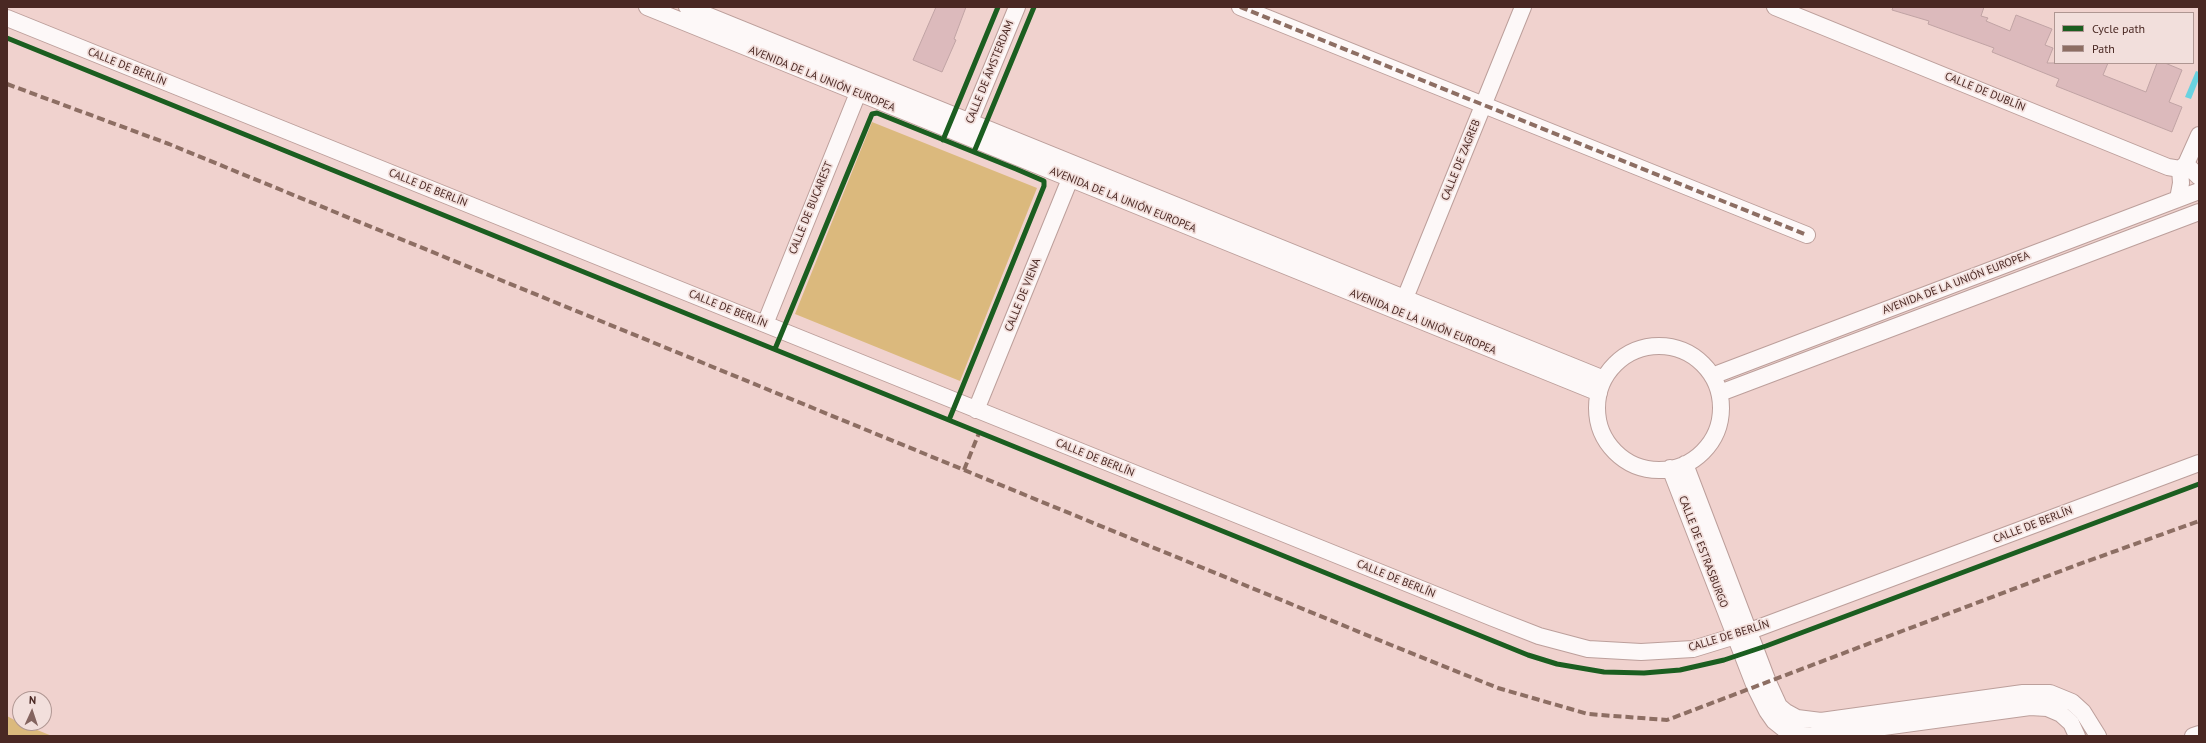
<!DOCTYPE html>
<meta charset="utf-8">
<style>
body{margin:0}
#map{position:relative;width:2206px;height:743px;overflow:hidden;background:#f0d2ce;font-family:"PT Sans",sans-serif}
canvas{display:block}
.frame{position:absolute;inset:0;border:8px solid #4a2823;pointer-events:none}
.legend{position:absolute;left:2054px;top:12px;width:140px;height:52px;box-sizing:border-box;background:#f2dfdc;border:1px solid #af9692;margin:0;padding:5px 7px;list-style:none;font-size:12px;color:#4a2823}
.legend li{display:flex;align-items:center;gap:8px;height:20px}
.legend b{width:20px;border:1px solid #af9692}
.north{position:absolute;left:12px;top:691px;width:40px;height:40px;box-sizing:border-box;background:#f2dfdc;border:1px solid #af9692;border-radius:50%;rotate:3deg;font-size:11px;font-weight:700;line-height:16px;text-align:center;color:#4a2823}
.north::after{content:'';display:block;margin:auto;width:14px;height:18px;background:#84645f;clip-path:polygon(50% 0,100% 100%,50% 72%,0 100%)}
</style>
<div id="map">
<canvas width="2206" height="743"></canvas>
<div class="frame"></div>
<ul class="legend">
<li><b style="height:5px;background:#1b5e20"></b>Cycle path</li>
<li><b style="height:5px;background:#8d6e63"></b>Path</li>
</ul>
<div class="north">N</div>
</div>
<script>
const g = document.querySelector('canvas').getContext('2d');
g.lineJoin = 'round';
function fillPath(path, color) {
  g.fillStyle = color;
  g.fill(path, 'evenodd');
}
function toPath(rows) {
  const path = new Path2D();
  for (const r of rows) {
    if (r.length === 3) {
      path.moveTo(r[0] + r[2], r[1]);
      path.arc(r[0], r[1], r[2], 0, 2 * Math.PI);
      continue;
    }
    path.moveTo(r[0], r[1]);
    for (let i = 2; i < r.length; i += 2) path.lineTo(r[i], r[i + 1]);
  }
  return path;
}
function stroke(path, color, width, dash) {
  g.strokeStyle = color;
  g.lineWidth = width;
  g.lineCap = dash ? 'butt' : 'round';
  g.setLineDash(dash || []);
  g.stroke(path);
}
function drawText(font, color, halo, rows, align = 'center') {
  g.font = font + ' "PT Sans",sans-serif';
  g.lineWidth = 3.5;
  g.setLineDash([]);
  g.textBaseline = 'middle';
  g.strokeStyle = halo;
  g.fillStyle = color;
  for (const [text, x, y, turn = 0] of rows) {
    g.save();
    g.translate(x, y);
    g.rotate((+turn || 0) * Math.PI / 180);
    g.textAlign = isNaN(turn) ? turn : align;
    if (halo) g.strokeText(text, 0, 0);
    g.fillText(text, 0, 0);
    g.restore();
  }
}
const green = toPath([
 [872,122,1037,188,960,381,795,314],
 [7,716,20,723,52,736,7,736]
]);
const water = toPath([
 [2196,71,2199,72,2199,79,2191,99,2185,97]
]);
const building = toPath([
 [936,7,966,7,954,39,956,40,942,72,913,60,936,7],
 [1893,7,1984,7,1981,16,1988,18,1986,21,2010,31,2016,15,2052,29,2045,45,2053,48,2047,63,2108,63,2103,75,2146,92,2157,63,2165,63,2182,70,2169,102,2182,107,2172,132,2056,86,2059,79,1992,52,1994,48,1928,24,1929,21,1892,10,1893,7]
]);
const minor = toPath([
 [647,7,1599,393],
 [687,7,1604,379],
 [1240,7,1807,235],
 [1775,7,2168,167,2180,169,2186,164,2199,135],
 [7,18,1493,618,1539,636,1588,649,1641,652,1693,649,1742,634,2199,463],
 [966,131,1017,7],
 [2186,164,2199,177],
 [2178,199,2181,183,2180,169],
 [1401,308,1523,7],
 [765,324,858,93],
 [1659,408,62],
 [1712,376,2199,191],
 [1720,393,2199,212],
 [976,410,1070,179],
 [1685,464,1768,682,1779,706,1786,712,1797,718,1821,721,2023,693,2050,693,2072,702,2083,712,2098,736],
 [1670,468,1755,687,1767,711,1774,721,1784,729,1796,734,1809,736,1825,735,2030,707,2047,708,2061,714,2071,723,2077,736],
 [2193,736,2199,734]
]);
const quiet = toPath([
 [1240,7,1807,235],
 [7,84,169,144,1391,645,1498,688,1588,714,1667,720,2074,566,2199,521],
 [964,470,979,433]
]);
const cycleway = toPath([
 [7,38,1528,655,1557,664,1604,672,1644,673,1680,670,1724,660,1766,646,2199,484],
 [943,140,998,7],
 [974,152,1034,7],
 [775,349,872,114,877,113,1016,169,1044,181,1044,186,949,420]
]);
const streetNames = [
 ["CALLE DE BERLÍN",127,67,22],
 ["CALLE DE ÁMSTERDAM",990,72,-68],
 ["AVENIDA DE LA UNIÓN EUROPEA",822,79,22],
 ["CALLE DE DUBLÍN",1985,92,22],
 ["CALLE DE ZAGREB",1461,160,-68],
 ["CALLE DE BERLÍN",428,188,22],
 ["AVENIDA DE LA UNIÓN EUROPEA",1123,200,22],
 ["CALLE DE BUCAREST",811,208,-68],
 ["AVENIDA DE LA UNIÓN EUROPEA",1956,283,-21],
 ["CALLE DE VIENA",1023,295,-68],
 ["CALLE DE BERLÍN",728,309,22],
 ["AVENIDA DE LA UNIÓN EUROPEA",1423,322,22],
 ["CALLE DE BERLÍN",1095,458,22],
 ["CALLE DE BERLÍN",2033,525,-21],
 ["CALLE DE ESTRASBURGO",1703,552,69],
 ["CALLE DE BERLÍN",1396,579,22],
 ["CALLE DE BERLÍN",1729,636,-17]
];
fillPath(green, '#dbb97d');
fillPath(water, '#69d2e0');
fillPath(building, '#dcbabc');
stroke(building, '#c0a3a4', 1);
stroke(minor, '#bc9f9b', 18);
stroke(minor, '#fdf8f8', 16);
stroke(quiet, '#8d6e63', 4, [8, 4]);
stroke(cycleway, '#1b5e20', 5);
drawText('11px', '#4a2823', '#f2dfdc', streetNames);
</script>
